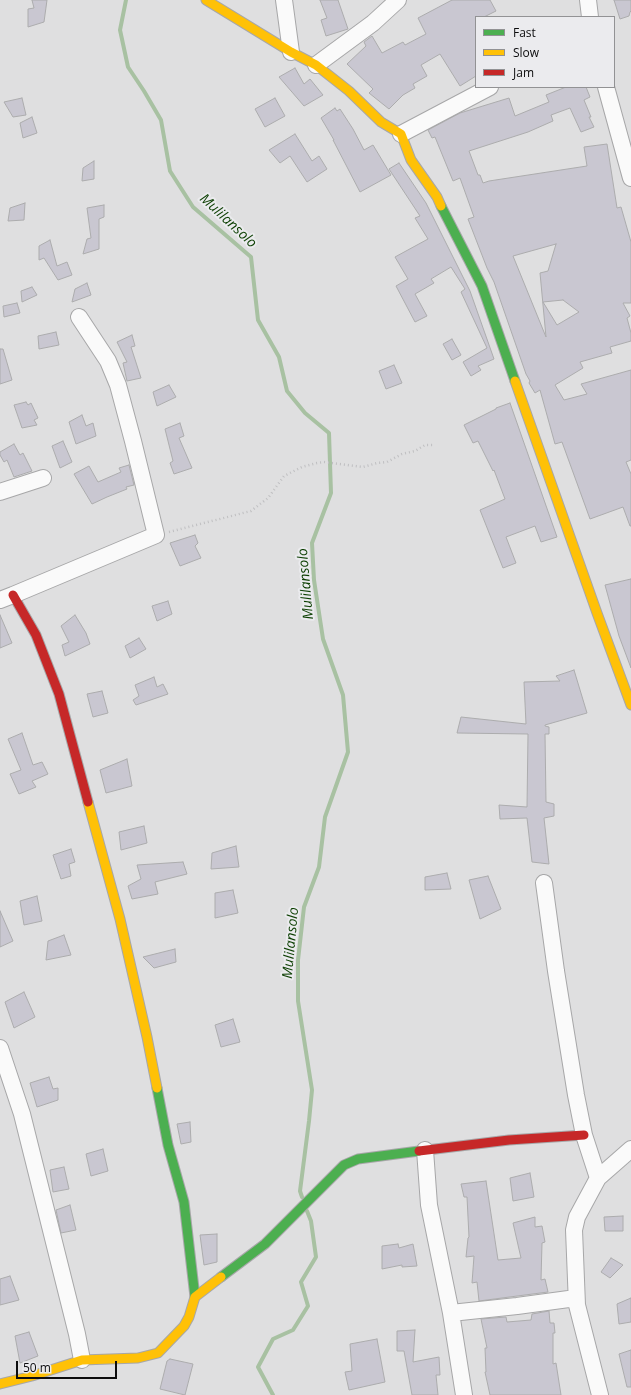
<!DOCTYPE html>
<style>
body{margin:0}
#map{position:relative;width:631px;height:1395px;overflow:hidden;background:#dfdfe0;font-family:"Open Sans",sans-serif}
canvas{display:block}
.legend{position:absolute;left:475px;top:16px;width:140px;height:72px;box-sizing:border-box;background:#ebebee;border:1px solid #929294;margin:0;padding:5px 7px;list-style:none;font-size:12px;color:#0c0c0d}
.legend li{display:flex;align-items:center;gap:8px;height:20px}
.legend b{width:20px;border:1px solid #929294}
.scale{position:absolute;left:16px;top:1361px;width:101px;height:18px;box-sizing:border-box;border:2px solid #0c0c0d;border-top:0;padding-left:5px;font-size:12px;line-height:14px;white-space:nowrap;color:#0c0c0d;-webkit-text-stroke:3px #ebebee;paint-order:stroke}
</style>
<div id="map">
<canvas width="631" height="1395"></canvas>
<ul class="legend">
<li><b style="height:5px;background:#4caf50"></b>Fast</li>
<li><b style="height:5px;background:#ffc107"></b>Slow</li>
<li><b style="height:5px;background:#c62828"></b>Jam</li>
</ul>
<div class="scale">50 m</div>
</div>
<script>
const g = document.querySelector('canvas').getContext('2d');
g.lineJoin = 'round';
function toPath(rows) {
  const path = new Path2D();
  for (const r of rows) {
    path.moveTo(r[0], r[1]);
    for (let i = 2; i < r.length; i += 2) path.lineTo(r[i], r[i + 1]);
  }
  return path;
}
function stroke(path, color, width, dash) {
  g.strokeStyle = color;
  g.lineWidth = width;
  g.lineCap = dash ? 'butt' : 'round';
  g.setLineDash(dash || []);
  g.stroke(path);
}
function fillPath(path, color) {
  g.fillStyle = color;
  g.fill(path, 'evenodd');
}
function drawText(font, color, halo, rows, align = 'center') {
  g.font = font + ' "Open Sans",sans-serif';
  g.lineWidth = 4;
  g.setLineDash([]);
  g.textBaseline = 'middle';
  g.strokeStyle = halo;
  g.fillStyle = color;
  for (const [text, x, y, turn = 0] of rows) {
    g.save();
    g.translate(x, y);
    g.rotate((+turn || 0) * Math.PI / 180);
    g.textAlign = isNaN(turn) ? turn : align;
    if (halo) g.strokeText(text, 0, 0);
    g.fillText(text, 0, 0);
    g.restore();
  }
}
const stream = toPath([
 [126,0,120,30,128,67,144,91,161,120,170,171,193,207,251,257,258,320,279,357,287,391,305,413,329,433,331,493,312,543,314,580,323,639,343,695,348,752,325,817,319,867,304,907,298,960,298,1001,312,1090,309,1121,300,1191,302,1197],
 [273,1395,258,1367,273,1339,293,1330,308,1306,301,1282,316,1257,311,1221,307,1211]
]);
const building = toPath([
 [32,0,47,0,44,22,28,27,28,9,34,8,32,0],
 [320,0,338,0,348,29,326,36,321,20,327,18,320,0],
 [452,0,490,0,496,11,484,17,476,17,476,76,460,86,440,54,421,65,427,76,413,84,415,88,403,95,389,109,369,93,373,89,347,64,366,46,364,42,372,36,382,53,403,42,405,45,426,34,418,18,452,0],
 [614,0,631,0,631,11,630,12,629,16,620,19,614,0],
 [295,68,304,84,310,79,323,95,304,106,279,77,295,68],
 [566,87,586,87,590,97,584,100,591,117,589,117,594,127,581,132,570,108,551,115,553,121,528,132,469,151,478,175,480,175,483,183,489,181,587,166,584,147,607,144,617,208,621,207,631,242,631,303,623,303,630,316,627,318,631,333,631,341,610,347,612,353,580,362,583,368,555,385,564,400,587,394,581,384,631,370,631,460,626,462,631,474,631,526,630,526,623,507,590,519,562,442,555,444,540,390,535,393,529,383,530,381,526,374,494,282,487,268,468,219,474,217,460,178,453,181,435,137,432,138,428,130,460,113,509,98,515,116,549,102,546,95,566,87],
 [556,244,548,271,540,273,546,337,513,256,556,244],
 [563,300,579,312,557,325,543,302,563,300],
 [22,98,26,115,13,117,4,102,22,98],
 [275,98,285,116,265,127,255,109,275,98],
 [335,108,337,111,340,109,353,129,364,150,373,145,391,175,360,192,333,140,334,140,321,118,335,108],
 [32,117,37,133,23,138,20,123,32,117],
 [295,134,312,161,319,156,327,169,307,182,290,156,280,163,269,150,295,134],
 [94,161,94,179,82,181,83,168,94,161],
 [399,163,426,203,470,291,494,359,478,366,481,370,471,376,463,362,487,348,461,292,465,289,451,267,431,279,434,283,415,294,427,316,415,322,396,286,408,279,395,257,428,239,415,218,420,216,389,169,399,163],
 [25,203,24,220,8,221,10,208,25,203],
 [104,205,104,217,99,219,99,249,83,254,87,239,91,238,87,208,104,205],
 [50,240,57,266,67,262,72,275,58,280,44,258,39,260,39,246,50,240],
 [87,283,91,295,72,302,75,289,87,283],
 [32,287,37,295,22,302,21,291,32,287],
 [17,303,20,313,4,317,3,306,17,303],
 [56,332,59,345,39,349,38,336,56,332],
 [132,335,135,346,131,347,141,378,127,381,123,363,127,362,117,342,132,335],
 [452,339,461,355,452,360,443,344,452,339],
 [0,349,3,349,12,380,0,384,0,349],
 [394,365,402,383,386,389,379,371,394,365],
 [169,385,176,397,157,406,153,392,169,385],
 [26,402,28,405,31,403,38,418,34,420,37,425,22,428,14,405,26,402],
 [510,403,557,537,541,542,535,526,506,537,516,563,503,568,480,510,505,499,494,470,493,471,478,441,473,443,464,425,496,409,496,408,510,403],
 [82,415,86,426,93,423,96,436,76,444,69,422,82,415],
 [180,423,184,436,179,438,192,468,174,474,170,463,173,461,165,429,180,423],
 [63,441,72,462,60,468,52,446,63,441],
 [14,444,20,455,23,453,32,471,14,477,7,460,4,462,0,455,0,452,14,444],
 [129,465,134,485,126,487,127,489,107,497,92,504,74,474,89,466,98,482,121,472,119,468,129,465],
 [195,535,198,543,195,546,201,558,180,566,170,543,195,535],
 [631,579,631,668,619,636,605,585,631,579],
 [168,601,172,614,157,621,152,606,168,601],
 [0,615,12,643,0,648,0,615],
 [75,615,86,633,90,644,65,656,62,645,69,642,61,626,75,615],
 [139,638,146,649,130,658,125,646,139,638],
 [574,670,587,713,545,725,545,726,549,727,549,734,545,734,546,802,554,804,554,816,544,818,549,864,532,862,527,818,500,819,499,805,527,807,528,734,457,733,461,717,526,724,524,682,560,681,556,676,574,670],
 [154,677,157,687,163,684,168,694,136,705,133,700,139,696,135,685,154,677],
 [102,691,108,713,93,717,87,694,102,691],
 [22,733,33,765,42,762,48,774,32,781,36,787,19,794,10,774,21,770,8,739,22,733],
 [127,759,132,786,106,793,100,770,127,759],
 [144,826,147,843,121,850,119,832,144,826],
 [236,846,239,867,211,869,212,853,236,846],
 [71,849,75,862,69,864,71,876,61,879,53,855,71,849],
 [183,862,187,874,155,882,158,894,132,899,128,886,141,879,137,865,183,862],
 [447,873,451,889,425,890,425,877,447,873],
 [488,876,501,909,480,919,469,880,488,876],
 [233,890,238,913,215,918,215,893,233,890],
 [37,896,42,921,24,925,20,901,37,896],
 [0,911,13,941,0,947,0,911],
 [64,935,71,955,46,960,48,941,64,935],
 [175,949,176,962,154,968,143,957,175,949],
 [24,992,35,1017,14,1028,5,1002,24,992],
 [233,1019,240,1042,221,1047,215,1025,233,1019],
 [49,1077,53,1089,58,1088,58,1100,37,1107,30,1083,49,1077],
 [190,1122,191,1142,181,1144,177,1124,190,1122],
 [103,1149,108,1171,91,1176,86,1154,103,1149],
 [64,1167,69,1189,53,1192,50,1170,64,1167],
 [530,1173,534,1197,513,1201,510,1178,530,1173],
 [486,1181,498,1260,521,1258,513,1223,535,1217,535,1227,542,1226,545,1242,542,1243,541,1280,545,1279,548,1292,479,1301,477,1282,472,1283,474,1256,466,1257,468,1238,469,1237,467,1197,464,1197,461,1184,486,1181],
 [70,1205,76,1230,61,1233,56,1210,70,1205],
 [623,1216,623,1231,605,1231,604,1217,623,1216],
 [217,1234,217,1262,204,1265,200,1235,217,1234],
 [398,1244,399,1248,413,1244,417,1266,402,1267,402,1265,382,1269,382,1246,398,1244],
 [611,1258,623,1265,610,1278,601,1272,611,1258],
 [10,1276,19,1300,0,1305,0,1279,10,1276],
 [631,1298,631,1322,619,1324,617,1304,631,1298],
 [549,1311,550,1323,554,1323,555,1333,553,1333,553,1364,556,1363,561,1395,490,1395,485,1372,486,1372,485,1348,487,1348,481,1319,506,1317,507,1322,531,1320,532,1314,549,1311],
 [415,1330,413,1362,439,1357,440,1375,436,1375,438,1395,412,1395,404,1351,397,1351,397,1331,415,1330],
 [29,1332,38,1356,20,1363,15,1336,29,1332],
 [377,1339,385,1382,349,1390,345,1372,352,1371,350,1344,377,1339],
 [631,1350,631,1387,627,1387,619,1354,631,1350],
 [170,1359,193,1364,185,1395,160,1389,167,1361,170,1359]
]);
const path = toPath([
 [169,532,251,511,268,498,284,476,302,467,317,463,324,462,363,467,377,463,387,462,402,454,415,451,425,445,433,445]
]);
const street = toPath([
 [284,0,291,52],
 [588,0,590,17],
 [316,65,373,23,398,0],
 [606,87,631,178],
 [401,134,490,87],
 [0,492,43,478],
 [0,600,13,595,156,535,133,441,118,385,108,361,79,317],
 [544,883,556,971,576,1095,584,1135,598,1178],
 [0,1048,22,1114,77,1334,82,1360],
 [425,1150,429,1205,451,1313,464,1395],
 [451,1313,517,1306,576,1298],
 [600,1395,577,1305,574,1230,577,1217,598,1178,631,1149]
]);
const fast = toPath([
 [441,206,482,286,515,381],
 [157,1088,168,1145,184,1202,195,1297],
 [221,1277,265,1244,344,1165,358,1159,419,1151]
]);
const slow = toPath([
 [206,0,291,52,316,65,349,91,381,122,401,134,411,160,437,197,441,206],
 [515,381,597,613,631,705],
 [88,802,120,919,147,1037,157,1088],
 [0,1384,32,1376,82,1360,138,1358,158,1353,184,1326,189,1317,195,1297,221,1277]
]);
const jam = toPath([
 [13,595,36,635,59,694,88,802],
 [419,1151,509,1140,584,1135]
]);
const waterNames = [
 ["Mulilansolo",228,221,43],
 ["Mulilansolo",306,584,-95],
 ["Mulilansolo",291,943,-85]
];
stroke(stream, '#a8c1a2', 4);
fillPath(building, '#c9c7d1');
stroke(building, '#acacad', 1);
stroke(street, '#a7a7a8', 18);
stroke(fast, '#a7a7a8', 11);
stroke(slow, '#a7a7a8', 11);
stroke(jam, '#a7a7a8', 11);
stroke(path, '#bfbfc1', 2.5, [1, 3]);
stroke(street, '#fafafa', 16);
stroke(fast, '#4caf50', 9);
stroke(slow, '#ffc107', 9);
stroke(jam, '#c62828', 9);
drawText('italic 14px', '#0b3e00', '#ebebee', waterNames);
</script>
